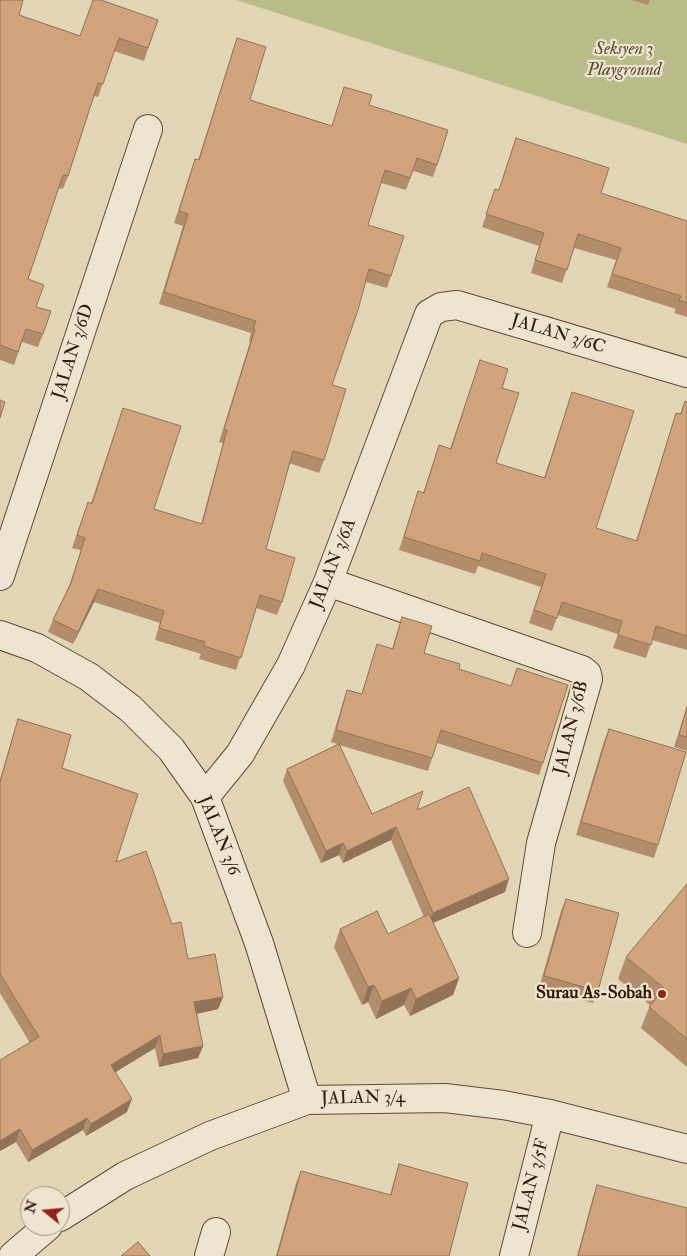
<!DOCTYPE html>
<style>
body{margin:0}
#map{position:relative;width:687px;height:1256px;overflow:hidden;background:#e1d5b6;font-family:"IM FELL Double Pica",serif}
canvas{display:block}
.north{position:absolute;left:20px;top:1186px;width:50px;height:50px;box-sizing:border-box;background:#ece4d0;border:1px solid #a39480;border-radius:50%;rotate:287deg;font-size:14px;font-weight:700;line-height:20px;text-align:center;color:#351b08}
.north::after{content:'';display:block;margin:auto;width:18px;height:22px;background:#8f2418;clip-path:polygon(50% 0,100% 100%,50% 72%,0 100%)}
</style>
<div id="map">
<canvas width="687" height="1256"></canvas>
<div class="north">N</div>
</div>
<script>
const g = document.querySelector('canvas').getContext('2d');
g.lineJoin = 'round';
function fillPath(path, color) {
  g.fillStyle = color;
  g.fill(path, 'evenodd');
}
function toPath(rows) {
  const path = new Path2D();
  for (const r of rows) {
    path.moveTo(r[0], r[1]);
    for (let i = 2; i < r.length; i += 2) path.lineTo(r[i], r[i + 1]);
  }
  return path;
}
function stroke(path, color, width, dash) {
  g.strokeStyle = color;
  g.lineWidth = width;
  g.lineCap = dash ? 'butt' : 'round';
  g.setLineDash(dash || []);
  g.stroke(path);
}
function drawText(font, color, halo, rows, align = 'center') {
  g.font = font + ' "IM FELL Double Pica",serif';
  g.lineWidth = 4.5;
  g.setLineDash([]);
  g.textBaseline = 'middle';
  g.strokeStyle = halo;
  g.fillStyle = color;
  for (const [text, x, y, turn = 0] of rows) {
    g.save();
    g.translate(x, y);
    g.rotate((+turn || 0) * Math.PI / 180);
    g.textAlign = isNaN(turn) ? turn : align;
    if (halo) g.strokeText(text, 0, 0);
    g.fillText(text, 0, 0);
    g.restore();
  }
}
const green = toPath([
 [236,0,687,0,687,144]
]);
const minor = toPath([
 [0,576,148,129],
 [328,582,582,670,587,674,588,679,541,843,527,933],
 [205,797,240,754,291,665,328,582,429,314,441,307,457,305,687,373],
 [209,1256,216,1232],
 [514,1256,550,1114]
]);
const tertiary = toPath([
 [0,635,37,648,89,677,131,709,171,749,205,797,259,943,307,1100],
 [60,1217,125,1176,210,1136,307,1100,445,1098,503,1105,550,1114,687,1149],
 [13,1256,48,1226]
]);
const wall = toPath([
 [0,0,19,15,80,36,158,20,144,61,114,51,98,97,94,96,68,176,63,189,58,188,28,279,36,307,43,334,38,347,22,342,14,365,0,360],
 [632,0,650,0,648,5],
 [237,38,250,100,332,126,344,87,369,105,437,165,433,177,413,171,406,190,381,183,368,225,391,276,387,288,366,282,332,385,324,460,319,473,289,463,266,549,282,602,277,615,256,608,236,670,199,659,201,654,155,640,160,623,94,602,73,644,48,632,53,620,69,586,81,550,72,548,88,502,91,503,123,408,154,509,201,524,223,443,219,442,250,342,249,341,251,333,159,304,183,226,174,223,195,159,198,160],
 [516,138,601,193,687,221,687,317,674,313,676,309,607,287,616,260,574,248,562,283,531,273,539,246,482,227,495,189,499,190],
 [480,360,502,388,496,463,544,478,572,392,596,528,636,541,672,426,676,413,680,414,685,401,687,402,687,650,652,640,646,658,613,648,618,634,558,615,552,631,529,623,541,587,478,566,475,574,399,550,418,491,423,493,439,445,450,449],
 [402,617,424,653,459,669,543,763,539,775,437,743,428,771,339,745,372,814,417,810,505,892,433,923,459,978,453,995,410,1016,404,1005,376,1019,368,1002,362,1005,334,947,340,929,388,934,424,917,391,840,343,863,339,855,321,863,283,781,287,769,338,744,331,742,343,702,347,690,362,694,377,644,392,649],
 [687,706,687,751,674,747],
 [18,719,62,768,116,862,172,924,188,959,223,997,218,1009,197,1014,203,1046,198,1058,159,1067,155,1048,115,1072,127,1112,86,1136,83,1130,28,1162,16,1142,0,1151,0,1060,30,1043,0,993,0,779,14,732],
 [609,729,658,845,654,858,576,835,604,741],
 [687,884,687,1067,641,1028,650,1005,618,979,626,957],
 [566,899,598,991,593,1003,539,988,561,911],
 [399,1164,449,1256,276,1256,296,1183,301,1171,390,1195,395,1177],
 [597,1185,687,1256,577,1256,593,1197]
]);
const shadedWall = toPath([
 [98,589,94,602,73,644,78,632],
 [396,827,391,840,343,863,347,851],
 [343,843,339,855,321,863,326,851],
 [509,879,505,892,428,925,433,913],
 [459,978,453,995,410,1016,416,999],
 [374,985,368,1002,362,1005,368,987],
 [411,988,404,1005,376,1019,382,1001],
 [223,997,218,1009,190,1015,194,1002],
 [160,1035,155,1048,106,1078,111,1065],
 [203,1046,198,1058,159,1067,163,1054],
 [132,1099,127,1112,86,1136,91,1124],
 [87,1118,83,1130,28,1162,32,1150],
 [20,1129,16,1142,0,1151,0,1141]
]);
const building = toPath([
 [0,0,23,0,19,15,80,36,93,0,101,0,158,20,148,48,119,38,103,84,98,83,68,176,63,175,28,279,44,285,36,307,51,311,43,334,26,329,18,352,0,345,0,0],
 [237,38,266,47,250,100,332,126,344,87,372,95,369,105,448,130,437,165,417,158,410,178,385,170,368,225,404,236,391,276,369,269,358,310,332,385,346,389,324,460,293,451,266,549,295,558,282,602,260,595,241,658,204,646,205,642,159,628,164,611,98,589,78,632,53,620,71,583,85,538,77,535,88,502,92,504,123,408,181,426,154,509,202,524,227,430,224,429,255,329,253,329,256,321,164,292,188,214,179,211,195,159,199,160,237,38],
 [516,138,609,168,601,193,687,221,687,303,679,300,681,296,612,274,621,248,578,234,567,270,535,260,544,233,486,214,495,189,499,190,516,138],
 [480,360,508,369,502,388,519,393,496,463,545,478,572,392,634,411,596,528,637,541,676,413,681,414,685,401,687,402,687,636,656,626,651,645,618,635,622,621,562,602,557,618,534,610,546,574,482,553,480,561,404,537,418,491,424,493,439,445,451,449,480,360],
 [0,400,5,402,0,418,0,400],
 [402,617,432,626,424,653,460,664,459,669,511,686,517,668,568,685,543,763,441,730,432,758,336,730,347,690,362,694,377,644,393,649,402,617],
 [687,707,687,737,679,735,687,707],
 [18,719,71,735,62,768,138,794,116,862,146,851,172,924,181,922,188,959,215,954,223,997,194,1002,203,1046,163,1054,160,1035,111,1065,132,1099,91,1124,87,1118,32,1150,20,1129,0,1141,0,1060,39,1037,0,974,0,782,18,719],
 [609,729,686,752,658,845,581,822,609,729],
 [339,744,372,814,423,791,417,810,469,787,509,879,433,913,396,827,347,851,343,843,326,851,287,769,339,744],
 [687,884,687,1039,649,1007,664,988,626,957,687,884],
 [566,899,619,913,598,991,544,976,566,899],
 [377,911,388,934,429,914,459,978,416,999,411,988,382,1001,374,985,368,987,340,929,377,911],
 [399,1164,468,1183,449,1256,277,1256,301,1171,391,1195,399,1164],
 [597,1185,687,1208,687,1256,578,1256,597,1185],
 [138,1242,150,1256,121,1256,138,1242]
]);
const markers = [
 [662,994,5,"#8f2418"]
];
const parkNames = [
 ["Seksyen 3",624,50],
 ["Playground",624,71]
];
const streetNames = [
 ["JALAN 3/6C",558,335,17],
 ["JALAN 3/6D",74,352,-72],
 ["JALAN 3/6A",334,564,-68],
 ["JALAN 3/6B",572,728,-76],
 ["JALAN 3/6",218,836,68],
 ["JALAN 3/4",363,1099,-1],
 ["JALAN 3/5F",532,1185,-75]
];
const poiNames = [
 ["Surau As-Sobah",652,994]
];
fillPath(green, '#b9bc89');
stroke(minor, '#604a34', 30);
stroke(tertiary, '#604a34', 30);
stroke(minor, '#ece4d0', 28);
stroke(tertiary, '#ece4d0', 28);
fillPath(wall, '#b38c6c');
fillPath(shadedWall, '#927258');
fillPath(building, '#d0a37d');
stroke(building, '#927258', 1);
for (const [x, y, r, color] of markers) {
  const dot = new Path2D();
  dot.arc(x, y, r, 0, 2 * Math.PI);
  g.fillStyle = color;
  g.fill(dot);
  stroke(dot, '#ece4d0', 2);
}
drawText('italic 18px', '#5d4b2f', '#ece4d0', parkNames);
drawText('18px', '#351b08', '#ece4d0', streetNames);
drawText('bold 18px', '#351b08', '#ece4d0', poiNames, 'right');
</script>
